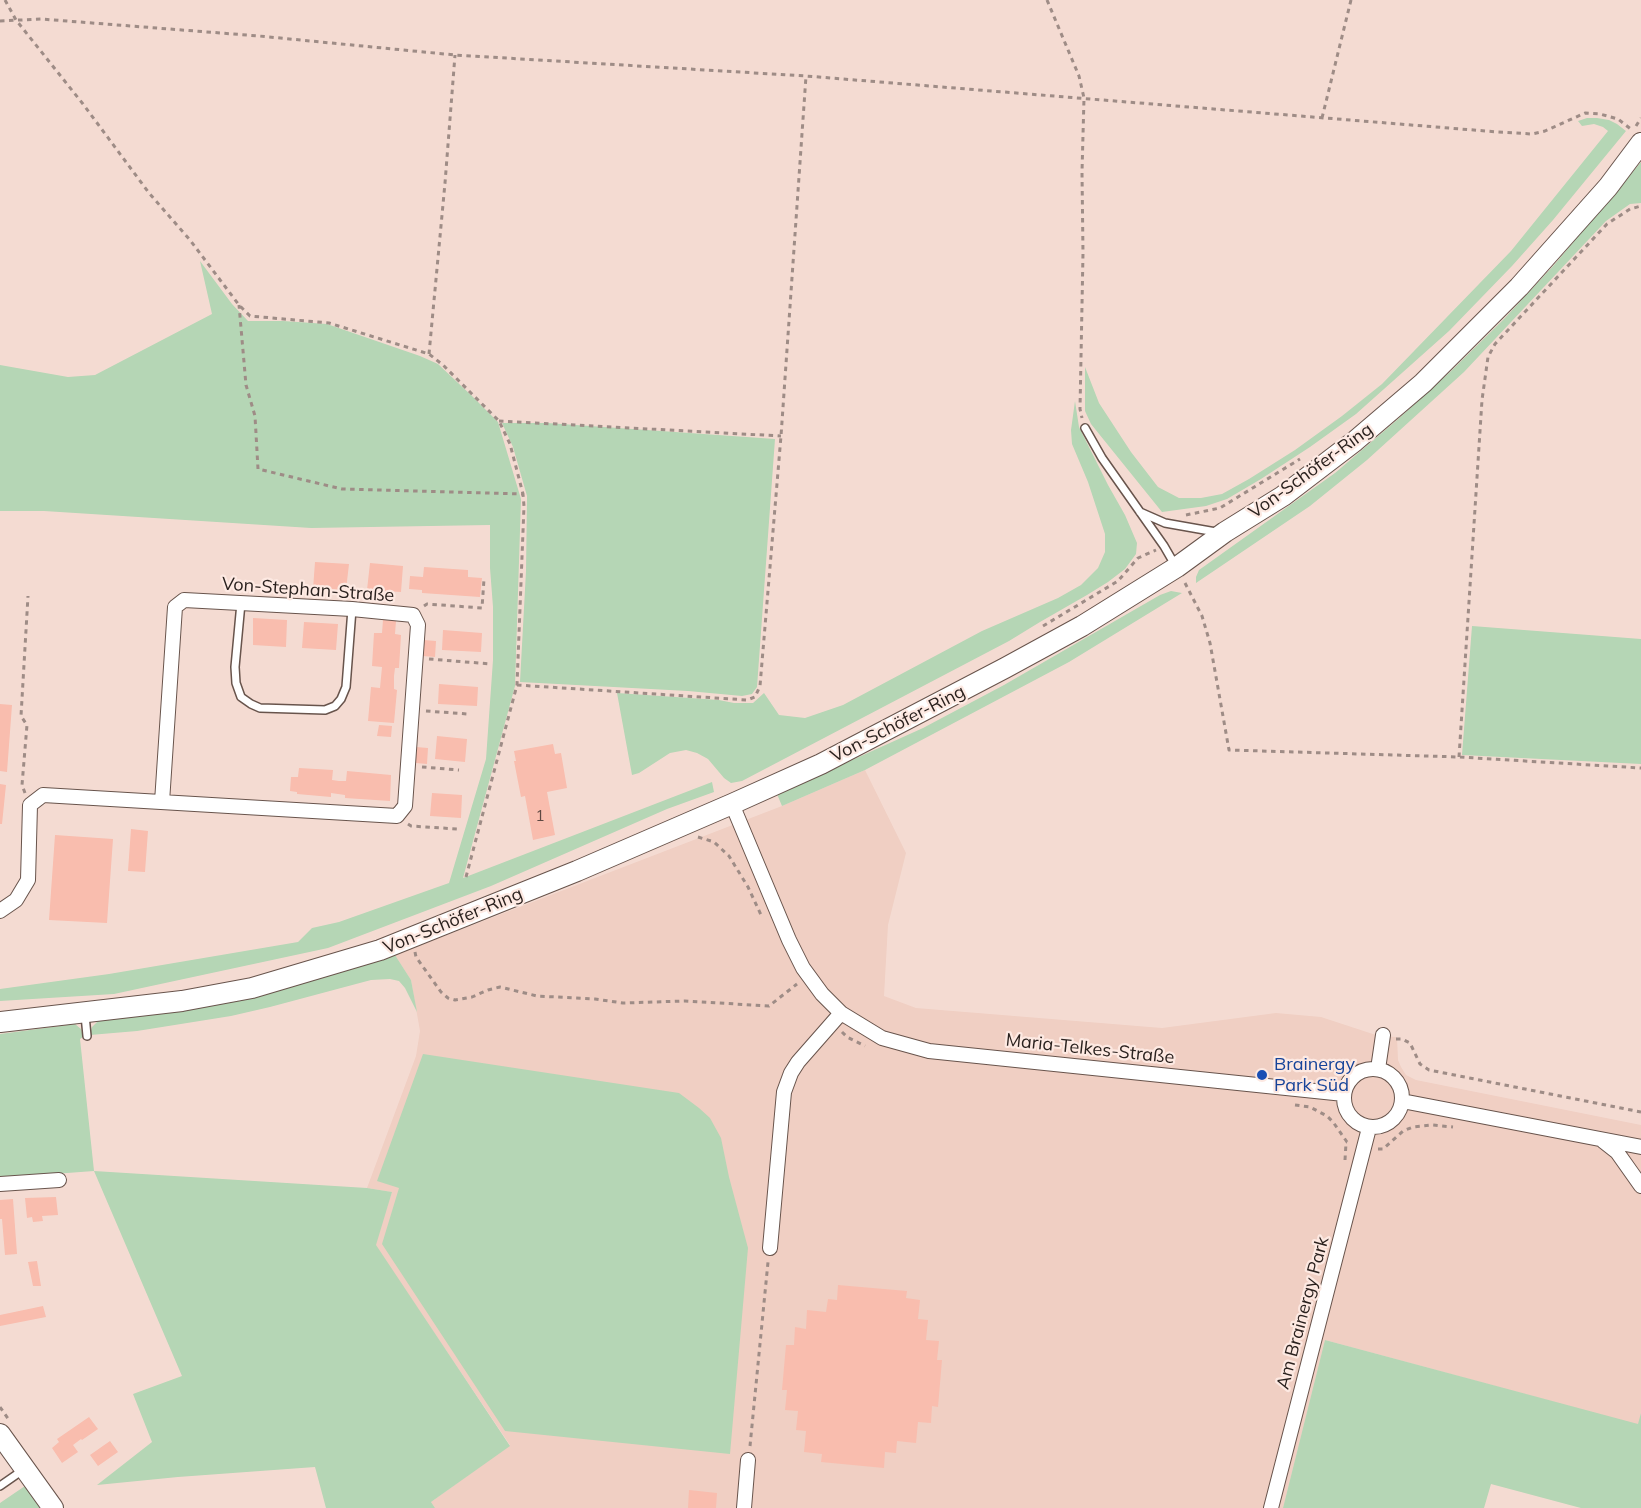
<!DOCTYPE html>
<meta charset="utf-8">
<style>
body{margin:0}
canvas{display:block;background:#f4dbd2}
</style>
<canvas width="1641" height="1508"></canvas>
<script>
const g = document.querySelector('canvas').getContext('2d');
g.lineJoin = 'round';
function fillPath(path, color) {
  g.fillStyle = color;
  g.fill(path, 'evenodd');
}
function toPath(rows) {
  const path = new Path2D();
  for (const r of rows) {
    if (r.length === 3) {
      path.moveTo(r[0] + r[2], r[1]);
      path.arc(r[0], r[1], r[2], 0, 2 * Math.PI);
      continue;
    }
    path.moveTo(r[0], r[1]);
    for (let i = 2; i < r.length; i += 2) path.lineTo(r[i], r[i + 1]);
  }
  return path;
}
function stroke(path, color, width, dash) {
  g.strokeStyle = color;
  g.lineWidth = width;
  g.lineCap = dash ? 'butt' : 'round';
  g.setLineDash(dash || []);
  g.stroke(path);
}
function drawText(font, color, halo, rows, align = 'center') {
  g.font = font + ' Mulish,sans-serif';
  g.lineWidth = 4.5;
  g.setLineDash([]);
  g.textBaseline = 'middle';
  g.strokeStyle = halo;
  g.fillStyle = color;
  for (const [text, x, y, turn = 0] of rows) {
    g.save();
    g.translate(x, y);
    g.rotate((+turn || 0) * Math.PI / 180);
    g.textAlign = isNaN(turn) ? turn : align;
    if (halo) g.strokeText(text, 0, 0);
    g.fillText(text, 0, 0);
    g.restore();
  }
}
const built = toPath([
 [865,770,906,853,888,925,884,996,916,1008,1162,1028,1276,1013,1321,1017,1379,1036,1397,1037,1398,1060,1401,1067,1406,1075,1416,1080,1641,1125,1641,1413,1639,1425,1325,1340,1283,1508,435,1508,431,1502,510,1445,375,1245,392,1192,367,1188,416,1056,420,1031,411,980,395,955,782,806]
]);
const green = toPath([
 [1587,118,1597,118,1609,120,1617,124,1626,131,1553,220,1512,266,1449,331,1356,414,1310,447,1261,479,1227,499,1206,506,1162,512,1091,424,1085,411,1085,367,1099,403,1131,452,1158,487,1179,498,1201,498,1222,494,1249,479,1295,450,1342,416,1382,384,1511,251,1608,131,1603,127,1594,124,1582,126,1578,121],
 [1641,162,1641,203,1630,204,1606,221,1464,372,1367,460,1310,506,1196,583,1196,577,1199,570,1335,473,1397,420,1450,372,1504,319,1554,265],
 [200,261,232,304,248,321,283,321,327,324,420,356,438,364,472,396,498,422,521,499,515,686,463,878,712,782,714,792,667,809,491,886,328,948,114,994,0,1001,0,989,109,974,298,942,312,928,339,922,449,883,486,759,493,660,493,607,490,568,490,525,311,528,44,511,0,511,0,365,68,377,95,375,212,314],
 [1075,401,1079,427,1108,485,1125,515,1137,543,1136,554,1125,569,1108,582,1087,595,1040,622,1009,641,742,781,731,783,724,778,708,759,697,753,686,750,670,753,639,773,632,775,617,693,719,700,734,703,753,703,764,693,779,715,805,718,843,705,982,631,1058,598,1081,585,1098,568,1105,552,1105,534,1088,482,1072,444,1071,430],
 [502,423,547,423,775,439,757,687,752,694,742,696,688,691,520,682,526,571,527,496,513,447],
 [1171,591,1182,593,1069,662,865,770,782,806,777,794,923,728,1004,685,1160,595],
 [1472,626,1641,639,1641,764,1462,755],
 [395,955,411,980,417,1012,405,988,399,981,390,979,371,980,270,1007,231,1016,137,1031,90,1035,92,1027,99,1020,280,988,340,972],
 [75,1024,81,1029,83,1037,80,1039,94,1171,367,1188,392,1192,376,1245,510,1446,431,1502,435,1508,326,1508,315,1467,178,1477,97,1485,152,1442,133,1394,182,1376,94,1171,0,1178,0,1034],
 [423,1054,679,1093,699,1108,710,1118,721,1138,729,1177,748,1248,730,1454,505,1431,382,1244,399,1188,377,1181],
 [1325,1340,1638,1424,1641,1413,1641,1508,1581,1508,1491,1484,1484,1508,1283,1508],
 [25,1486,40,1508,0,1508,0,1503]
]);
const building = toPath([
 [315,562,349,564,346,590,313,589],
 [370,563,403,566,401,592,367,590],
 [424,567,468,570,468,577,482,578,480,597,422,593,422,590,409,589,410,576,423,577],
 [253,618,287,620,286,647,253,645],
 [383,620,396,621,395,634,401,635,399,668,395,668,394,676,394,689,397,690,394,723,368,721,371,687,380,688,382,667,372,666,374,633,382,633],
 [304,622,338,624,336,650,302,648],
 [443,630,482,633,481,652,442,650],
 [424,640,436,641,435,657,423,656],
 [439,684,478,687,477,706,438,704],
 [0,704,12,705,7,772,0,771],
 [379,725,392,726,391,737,377,736],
 [437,736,467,739,465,762,435,759],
 [553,744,555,754,561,753,567,788,547,792,555,835,533,840,525,796,521,797,514,761,516,761,514,751],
 [416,747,428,748,427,764,416,763],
 [299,768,333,770,332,780,339,781,346,781,347,771,391,775,390,801,345,798,345,795,331,793,331,797,297,794,297,792,290,791,291,777,298,777],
 [0,784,6,785,2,824,0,824],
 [432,793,462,795,461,818,430,816],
 [131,829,148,831,145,872,128,871],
 [55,835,113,839,107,923,49,920],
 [56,1197,58,1215,42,1216,43,1221,33,1222,32,1217,27,1218,25,1198],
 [13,1199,17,1254,5,1255,2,1219,0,1219,0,1200],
 [37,1261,41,1286,33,1286,28,1262],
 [838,1285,907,1291,906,1298,920,1300,918,1319,928,1320,926,1340,939,1341,937,1360,942,1360,938,1407,932,1406,931,1423,918,1422,916,1443,897,1441,896,1453,885,1452,884,1468,821,1462,822,1454,804,1452,806,1431,796,1430,798,1411,785,1410,787,1390,782,1390,786,1345,794,1345,795,1327,806,1329,807,1310,826,1312,828,1299,837,1300],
 [43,1306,46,1317,0,1326,0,1315],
 [89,1417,98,1429,82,1440,81,1439,73,1445,78,1452,62,1463,52,1448,59,1442,57,1439],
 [110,1441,118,1452,98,1466,90,1455],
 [689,1490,717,1493,716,1508,688,1508]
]);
const path = toPath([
 [5,0,16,20,83,104,149,193,190,240,239,305,250,316,329,323,429,354,443,365,499,421,510,444,523,494,342,489,258,469,255,416,246,385,239,305],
 [1047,0,1079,76,1084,98,1082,172,1083,253,1080,409,1082,418],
 [0,21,41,19,259,36,455,55,806,76,1498,132,1532,134,1545,131,1585,113,1600,114,1618,119,1632,130],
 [1322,118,1351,0],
 [1636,126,1641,118],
 [429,354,445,183,455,55],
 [499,421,781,436],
 [1186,515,1220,508,1300,459],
 [1185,583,1202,616,1210,643,1229,750,1459,757,1641,768],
 [424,606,427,604,482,608,484,579],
 [1043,626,1118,581,1138,558,1156,550],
 [429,659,491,664],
 [517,685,747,700,755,697,760,686,781,436,806,76],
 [426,711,468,714],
 [1459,757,1482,400,1488,357,1495,344,1607,224,1630,209,1641,206],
 [422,767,459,770],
 [25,793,22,785,27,725,21,716,28,596],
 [408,824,411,826,457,829],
 [698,837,714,842,729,856,748,887,762,917],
 [466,877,517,685,524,506,523,494],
 [415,952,416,957,441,992,448,998,455,1000,472,997,488,990,500,987,537,996,595,999,623,1003,685,1001,769,1006,797,984],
 [842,1032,847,1037,865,1046],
 [1396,1039,1402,1039,1410,1043,1420,1064,1429,1070,1641,1112],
 [1295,1105,1310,1107,1327,1116,1333,1122,1347,1142,1351,1143],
 [1378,1149,1383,1149,1403,1131,1413,1127,1432,1125,1453,1127],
 [1345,1160,1346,1143],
 [0,1407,9,1420],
 [750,1446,768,1262]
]);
const service = toPath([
 [1085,428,1102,458,1164,546,1175,565],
 [1140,512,1165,523,1216,532],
 [241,603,235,667,236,683,241,697,251,704,260,708,325,710,335,706,341,699,346,687,352,609],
 [85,1015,87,1036],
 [0,1486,23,1470]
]);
const minor = toPath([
 [732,804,789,940,803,968,822,994,841,1013,882,1038,929,1051,1344,1094],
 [0,911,16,900,28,880,30,805,43,795,397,816,405,806,418,625,413,615,352,609,184,600,175,607,162,802],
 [1373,1098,29],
 [1378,1069,1383,1035],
 [1402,1101,1641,1147],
 [1603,1141,1617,1152,1641,1186],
 [0,1184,59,1180],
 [770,1248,784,1092,791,1073,798,1062,841,1013],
 [744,1508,748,1460],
 [1271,1508,1369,1128]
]);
const secondary = toPath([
 [0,1022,182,1001,252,988,380,950,577,871,732,804,821,764,1005,668,1082,626,1177,567,1225,532,1283,496,1355,441,1423,383,1519,287,1608,187,1641,143],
 [0,1434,53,1508]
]);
const markers = [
 [1262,1075,6,"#1a4fb4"]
];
const numberNames = [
 ["1",540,816]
];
const streetNames = [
 ["Von-Schöfer-Ring",1311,471,-36],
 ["Von-Stephan-Straße",308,590,4],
 ["Von-Schöfer-Ring",898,724,-27],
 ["Von-Schöfer-Ring",453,921,-22],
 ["Maria-Telkes-Straße",1090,1049,6],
 ["Am Brainergy Park",1303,1313,-75]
];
const transitNames = [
 ["Brainergy",1274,1065],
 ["Park Süd",1274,1086]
];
fillPath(built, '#f0cfc3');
fillPath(green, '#b5d6b5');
fillPath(building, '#f9bdae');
stroke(service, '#68544c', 10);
stroke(minor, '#68544c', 16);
stroke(secondary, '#68544c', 22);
stroke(path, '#9e8c86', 3, [4.5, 4.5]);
stroke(service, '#fff', 7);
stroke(minor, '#fff', 14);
stroke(secondary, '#fff', 20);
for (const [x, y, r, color] of markers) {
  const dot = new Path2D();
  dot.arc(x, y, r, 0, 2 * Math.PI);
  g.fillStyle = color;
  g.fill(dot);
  stroke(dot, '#fde9e2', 2);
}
drawText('15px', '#5e4842', null, numberNames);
drawText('18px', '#2a211e', '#fde9e2', streetNames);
drawText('18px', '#164399', '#fde9e2', transitNames, 'left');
</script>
